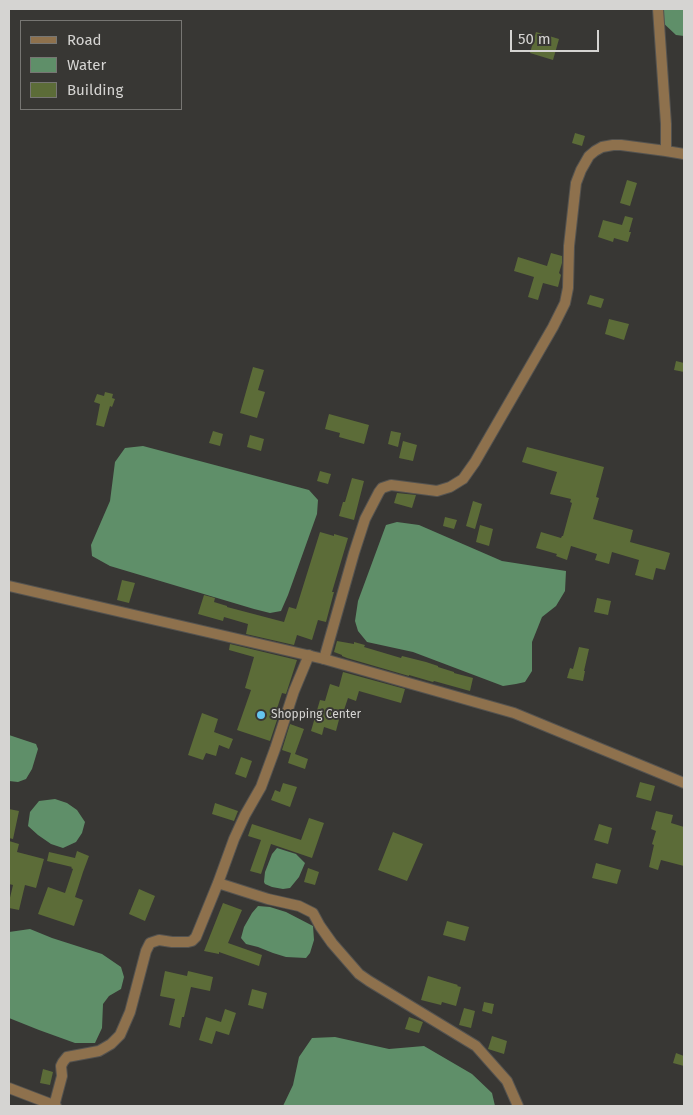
<!DOCTYPE html>
<style>
body{margin:0}
#map{position:relative;width:693px;height:1115px;overflow:hidden;background:#383734;font-family:"Fira Sans",sans-serif}
canvas{display:block}
.frame{position:absolute;inset:0;border:10px solid #d5d4d2;pointer-events:none}
.legend{position:absolute;left:20px;top:20px;width:162px;height:90px;box-sizing:border-box;background:#383734;border:1px solid #777673;margin:0;padding:6px 9px;list-style:none;font-size:15px;color:#d5d4d2}
.legend li{display:flex;align-items:center;gap:10px;height:25px}
.legend b{width:25px;border:1px solid #777673}
.scale{position:absolute;left:510px;top:30px;width:89px;height:22px;box-sizing:border-box;border:2px solid #d5d4d2;border-top:0;padding-left:6px;font-size:15px;line-height:18px;white-space:nowrap;color:#d5d4d2;-webkit-text-stroke:4px #383734;paint-order:stroke}
</style>
<div id="map">
<canvas width="693" height="1115"></canvas>
<div class="frame"></div>
<ul class="legend">
<li><b style="height:6px;background:#8e714d"></b>Road</li>
<li><b style="height:14px;background:#5f8f69"></b>Water</li>
<li><b style="height:14px;background:#5c6c38"></b>Building</li>
</ul>
<div class="scale">50 m</div>
</div>
<script>
const g = document.querySelector('canvas').getContext('2d');
g.lineJoin = 'round';
function fillPath(path, color) {
  g.fillStyle = color;
  g.fill(path, 'evenodd');
}
function toPath(rows) {
  const path = new Path2D();
  for (const r of rows) {
    path.moveTo(r[0], r[1]);
    for (let i = 2; i < r.length; i += 2) path.lineTo(r[i], r[i + 1]);
  }
  return path;
}
function stroke(path, color, width, dash) {
  g.strokeStyle = color;
  g.lineWidth = width;
  g.lineCap = dash ? 'butt' : 'round';
  g.setLineDash(dash || []);
  g.stroke(path);
}
function drawText(font, color, halo, rows, align = 'center') {
  g.font = font + ' "Fira Sans",sans-serif';
  g.lineWidth = 4;
  g.setLineDash([]);
  g.textBaseline = 'middle';
  g.strokeStyle = halo;
  g.fillStyle = color;
  for (const [text, x, y, turn = 0] of rows) {
    g.save();
    g.translate(x, y);
    g.rotate((+turn || 0) * Math.PI / 180);
    g.textAlign = isNaN(turn) ? turn : align;
    if (halo) g.strokeText(text, 0, 0);
    g.fillText(text, 0, 0);
    g.restore();
  }
}
const water = toPath([
 [663,9,684,9,684,36,676,35,660,20],
 [143,446,309,490,318,500,317,514,288,595,281,611,270,613,254,609,110,566,92,556,91,545,110,501,115,462,125,448],
 [397,522,419,525,502,561,566,571,565,591,556,606,542,617,532,642,532,671,525,682,516,684,503,686,413,652,367,642,358,631,355,621,358,601,386,525],
 [9,735,36,744,38,749,32,769,26,779,18,782,9,781],
 [55,799,67,803,77,810,85,822,82,833,76,842,63,848,51,844,38,835,28,826,30,812,39,801],
 [277,848,296,854,305,863,299,877,290,888,283,889,272,887,265,884,264,882,265,872,272,854],
 [258,906,270,907,286,912,313,926,314,940,310,953,306,958,286,957,273,953,258,947,246,944,241,938,244,927,252,913],
 [30,929,52,938,102,954,121,967,124,977,121,989,109,996,103,1004,102,1028,95,1043,75,1043,39,1030,9,1018,9,932],
 [335,1037,389,1049,424,1046,472,1074,492,1093,495,1106,283,1106,293,1085,299,1057,312,1038]
]);
const building = toPath([
 [536,32,559,39,553,60,530,53],
 [575,133,585,136,582,146,572,143],
 [627,180,637,183,630,206,620,203],
 [625,216,633,218,629,232,631,232,628,242,614,238,613,242,598,237,603,220,622,225],
 [551,253,562,256,562,263,559,273,561,275,558,287,543,283,538,300,528,297,534,277,514,271,518,257,547,266],
 [590,295,604,299,601,308,587,304],
 [609,319,629,324,624,340,605,334],
 [676,361,684,363,684,372,674,370],
 [253,367,264,370,258,390,265,392,257,418,240,413],
 [105,392,113,394,112,398,115,399,112,407,110,406,104,427,96,425,100,404,94,402,97,394,104,396],
 [329,414,369,425,364,444,339,437,340,433,325,429],
 [213,431,223,434,220,446,209,443],
 [391,431,401,433,398,447,388,444],
 [250,435,264,439,261,451,247,447],
 [403,441,417,445,413,461,399,458],
 [527,447,604,467,596,497,599,498,593,519,633,530,630,542,670,553,665,570,656,568,653,580,635,575,639,560,612,552,609,564,595,560,597,554,571,546,567,560,556,556,557,554,536,548,541,532,561,538,562,536,563,536,572,503,570,502,571,499,550,494,557,472,522,462],
 [320,471,331,474,328,484,317,481],
 [352,478,364,481,354,520,339,516,343,502,345,502],
 [397,493,416,495,412,508,394,503],
 [473,501,482,504,475,529,466,526],
 [445,517,457,520,454,529,443,526],
 [480,525,493,529,489,546,476,542],
 [320,532,334,536,334,534,348,538,332,592,334,592,326,622,318,620,312,640,297,635,294,645,246,634,248,624,224,617,223,621,198,614,204,595,215,598,214,602,227,606,227,607,284,622,289,607,296,609],
 [122,580,135,583,129,603,117,600],
 [597,598,611,601,608,615,594,612],
 [337,641,354,644,354,642,365,645,364,647,401,658,402,656,426,662,438,666,438,667,454,672,454,673,473,678,470,691,434,681,433,682,409,675,409,676,347,658,342,656,342,655,334,652],
 [230,644,297,660,286,694,282,693,274,718,277,720,270,741,237,730,251,690,245,688,254,657,229,650],
 [579,647,589,649,584,671,585,671,583,681,567,678,570,668,573,669],
 [343,672,405,689,401,703,359,691,356,701,348,698,343,713,341,712,336,731,324,727,322,735,311,731,320,700,325,701,330,684,339,687],
 [202,713,218,719,214,732,233,739,229,749,219,745,216,756,206,753,203,760,188,755],
 [290,724,304,729,295,754,308,759,305,769,288,763,291,753,282,750],
 [241,757,252,761,246,778,235,774],
 [640,782,655,786,651,801,636,797],
 [283,783,297,787,290,807,271,800,275,790,280,792],
 [215,803,238,811,234,821,212,814],
 [9,809,19,811,13,839,9,838],
 [656,811,673,815,671,823,684,827,684,866,661,860,658,870,649,867,654,845,652,844,656,831,651,829],
 [309,818,324,823,312,858,271,844,261,874,250,871,261,840,248,836,252,824,301,840],
 [599,824,612,828,608,844,594,840],
 [393,832,423,844,407,881,378,870],
 [9,841,19,844,17,852,44,859,36,888,25,885,19,910,9,908,9,902,13,885,9,884],
 [77,851,89,856,83,872,75,897,83,900,74,926,38,914,48,887,65,893,73,869,71,868,72,867,47,861,49,852,75,858],
 [596,863,621,870,617,884,592,878],
 [308,868,319,872,315,885,304,882],
 [139,889,155,896,145,921,129,914],
 [223,903,242,910,228,943,262,955,259,966,219,952,219,954,204,951],
 [447,921,469,927,465,941,443,935],
 [165,971,187,976,188,971,213,977,210,991,191,987,184,1017,182,1017,180,1028,169,1025,175,999,160,996],
 [428,976,458,985,457,986,461,987,456,1006,442,1002,441,1005,421,1000],
 [252,989,267,993,263,1009,248,1005],
 [484,1002,494,1004,492,1014,482,1011],
 [464,1008,475,1011,471,1028,459,1025],
 [225,1009,236,1013,229,1035,216,1031,212,1044,199,1040,206,1017,221,1022],
 [409,1017,423,1022,419,1033,405,1029],
 [492,1036,507,1041,504,1054,488,1049],
 [676,1053,684,1056,684,1066,673,1063],
 [43,1069,53,1072,50,1085,40,1083]
]);
const minor = toPath([
 [658,9,666,124,666,151],
 [324,659,354,553,365,519,379,492,382,488,391,485,437,491,450,487,463,479,475,462,553,327,565,303,568,288,569,246,576,183,581,170,589,156,595,151,602,147,613,145,621,145,666,151,684,154],
 [218,883,268,899,299,906,313,913,320,926,332,943,359,974,369,981,476,1046,507,1081,518,1106],
 [9,1088,56,1106],
 [54,1106,62,1076,61,1066,63,1062,67,1057,99,1051,111,1044,120,1035,130,1012,146,951,150,943,159,940,172,942,188,942,192,941,196,937,218,883,234,839,245,815,261,787,275,749,294,691,309,655]
]);
const tertiary = toPath([
 [9,586,324,659,514,713,684,783]
]);
const markers = [
 [261,715,5,"#65c5ee"]
];
const poiNames = [
 ["Shopping Center",271,715]
];
fillPath(water, '#5f8f69');
fillPath(building, '#5c6c38');
stroke(minor, '#545350', 12);
stroke(tertiary, '#545350', 12);
stroke(minor, '#8e714d', 10);
stroke(tertiary, '#8e714d', 10);
for (const [x, y, r, color] of markers) {
  const dot = new Path2D();
  dot.arc(x, y, r, 0, 2 * Math.PI);
  g.fillStyle = color;
  g.fill(dot);
  stroke(dot, '#383734', 2);
}
drawText('12px', '#d5d4d2', '#383734', poiNames, 'left');
</script>
